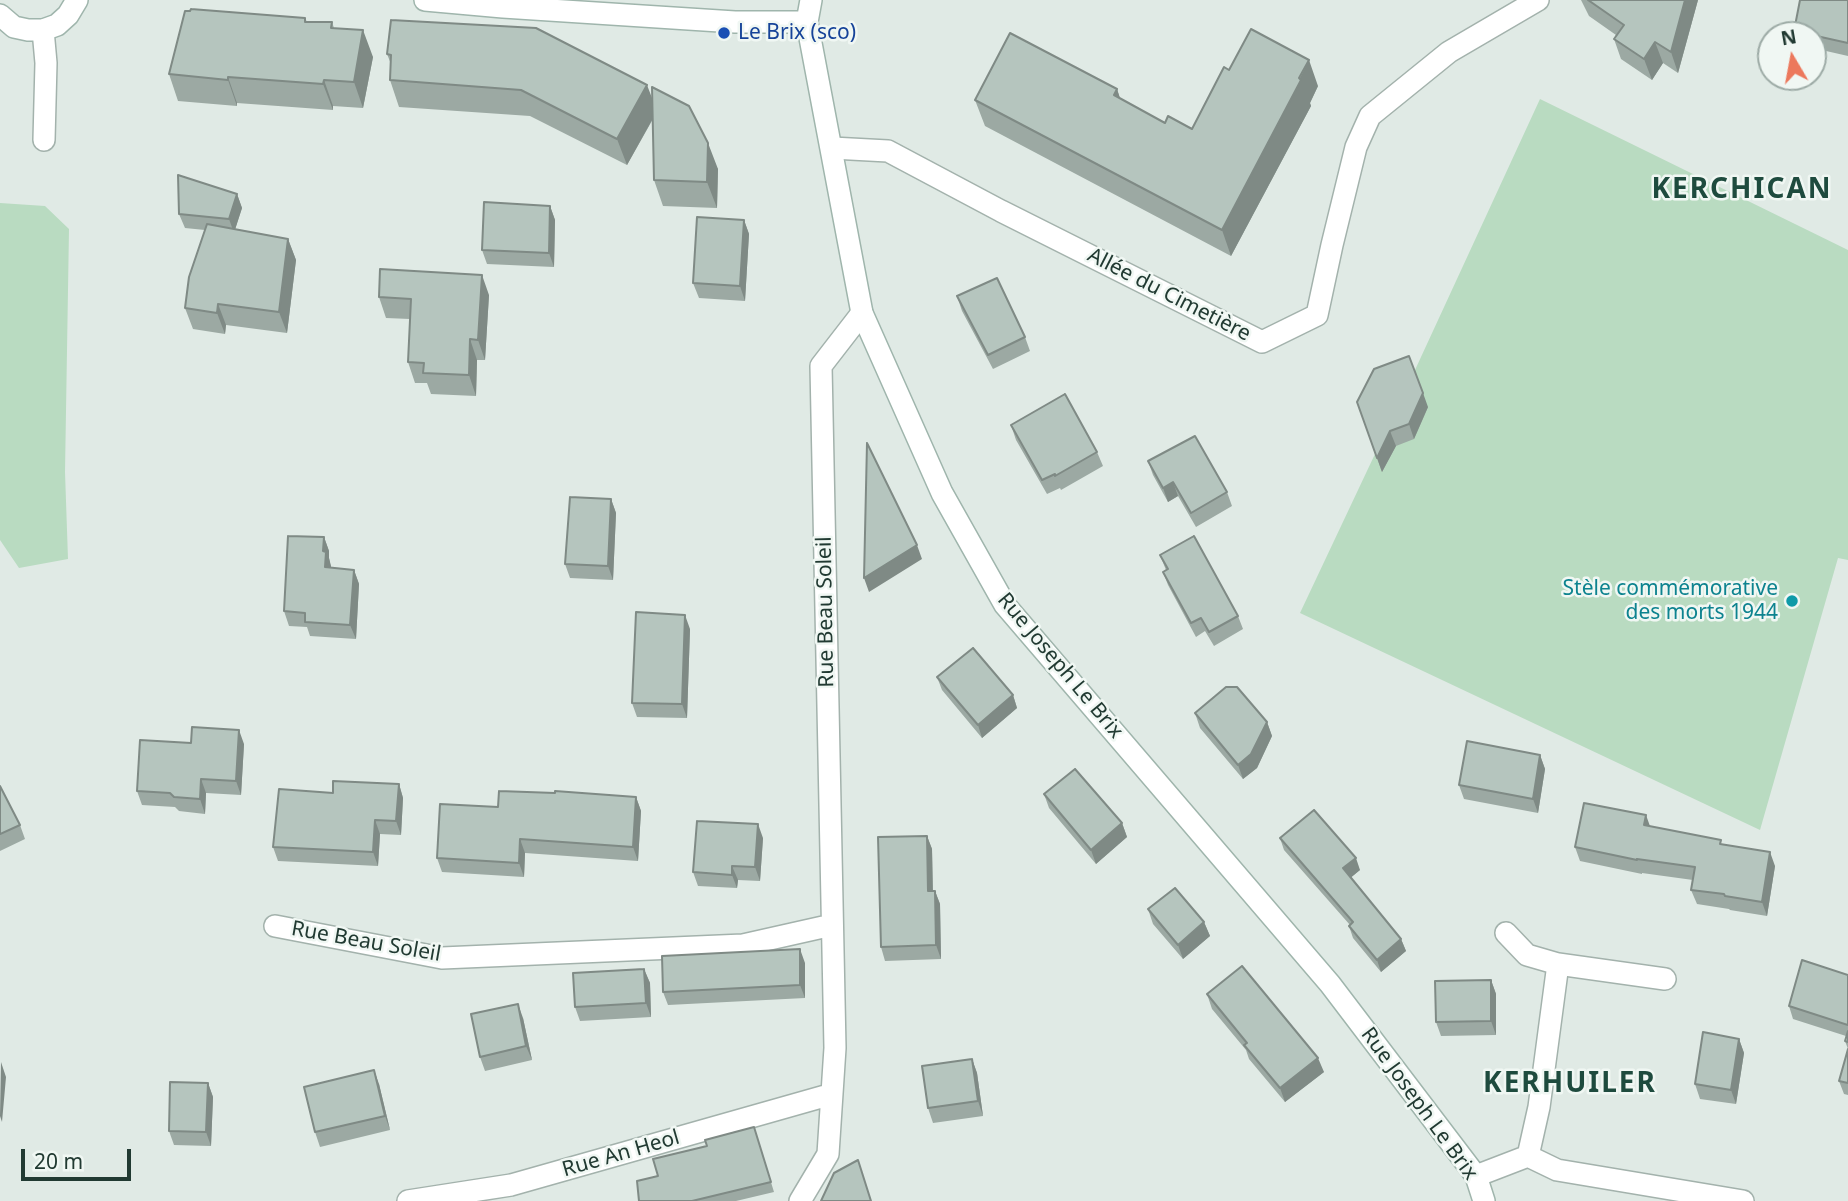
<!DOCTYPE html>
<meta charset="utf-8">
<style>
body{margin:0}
#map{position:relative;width:1848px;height:1201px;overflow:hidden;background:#e0eae5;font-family:"Noto Sans",sans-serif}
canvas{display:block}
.north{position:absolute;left:1757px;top:21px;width:70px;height:70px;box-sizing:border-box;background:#f0f7f3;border:2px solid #9daba6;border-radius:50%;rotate:350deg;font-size:19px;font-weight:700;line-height:28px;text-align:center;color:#213a32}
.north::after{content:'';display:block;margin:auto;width:24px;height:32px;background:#ec785c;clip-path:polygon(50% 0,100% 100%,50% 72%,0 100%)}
.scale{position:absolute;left:21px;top:1149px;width:110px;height:32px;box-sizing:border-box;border:4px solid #213a32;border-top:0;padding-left:9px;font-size:21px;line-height:24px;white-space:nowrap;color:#213a32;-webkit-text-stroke:5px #f0f7f3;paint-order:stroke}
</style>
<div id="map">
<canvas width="1848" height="1201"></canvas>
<div class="north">N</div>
<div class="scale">20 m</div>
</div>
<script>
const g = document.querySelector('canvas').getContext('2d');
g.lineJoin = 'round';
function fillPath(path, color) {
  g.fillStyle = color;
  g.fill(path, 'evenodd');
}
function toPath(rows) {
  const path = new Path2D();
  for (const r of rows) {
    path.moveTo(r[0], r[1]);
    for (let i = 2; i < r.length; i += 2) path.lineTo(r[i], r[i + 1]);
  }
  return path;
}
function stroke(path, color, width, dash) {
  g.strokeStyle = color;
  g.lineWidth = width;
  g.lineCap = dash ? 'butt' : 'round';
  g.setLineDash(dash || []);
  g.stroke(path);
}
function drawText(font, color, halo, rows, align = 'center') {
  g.font = font + ' "Noto Sans",sans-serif';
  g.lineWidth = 5;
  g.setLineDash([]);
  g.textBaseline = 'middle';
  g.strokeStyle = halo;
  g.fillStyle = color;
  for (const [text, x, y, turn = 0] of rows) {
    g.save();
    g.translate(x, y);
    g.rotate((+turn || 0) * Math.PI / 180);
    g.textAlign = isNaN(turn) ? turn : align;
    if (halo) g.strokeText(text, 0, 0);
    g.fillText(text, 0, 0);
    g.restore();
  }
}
const green = toPath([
 [1540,99,1848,250,1848,560,1838,558,1760,830,1300,613,1375,454,1362,416,1379,383,1415,370],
 [0,203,45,206,69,229,65,472,68,559,19,568,0,540]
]);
const street = toPath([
 [43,30,46,63,44,140],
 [832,148,888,151,1001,211,1262,342,1317,315,1332,245,1356,147,1370,116,1449,52,1538,0],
 [275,926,442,958,743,945,832,925],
 [1506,933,1527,955,1558,964],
 [1528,1156,1539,1107,1558,964,1665,979],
 [1476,1176,1528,1156,1557,1170,1743,1201],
 [408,1201,511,1185,832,1094],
 [800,1201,828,1154,835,1048,821,366,862,313]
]);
const secondary = toPath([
 [425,0,503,7,735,22,807,22],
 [811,0,807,22,862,313,942,493,1005,605,1330,984,1476,1176,1484,1201],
 [0,15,14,27,28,30,43,30,57,25,68,15,77,0]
]);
const wall = toPath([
 [1581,0,1698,0,1678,73,1663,63,1652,80,1621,59,1614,39,1616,35,1589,16],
 [1848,0,1848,56,1813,48,1813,35,1795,35,1794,31],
 [305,18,307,22,332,22,334,28,373,57,363,108,333,106,333,110,237,103,237,106,178,101,169,74],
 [387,54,652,98,718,169,717,208,663,206,654,180,653,119,627,165,530,116,399,107,390,80,391,64],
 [1229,70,1318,86,1310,103,1311,106,1231,256,985,126,975,100,1117,89,1120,99,1165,123,1192,129],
 [237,194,242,208,235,229,288,239,296,260,287,333,226,325,225,334,193,329,185,308,205,230,185,228,179,214],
 [550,206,555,220,554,267,487,264,482,250],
 [744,220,749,234,745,301,699,298,693,283],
 [489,295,485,360,477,360,476,396,431,394,427,383,415,383,408,362,410,319,386,318,379,297],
 [957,296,1025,337,1030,351,993,369,962,311],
 [1357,402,1428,407,1414,439,1396,446,1382,472],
 [1011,425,1097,452,1103,466,1061,490,1060,488,1047,494,1016,440],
 [1148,461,1227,492,1232,506,1196,527,1178,496,1168,502,1153,475],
 [611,499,616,513,613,580,570,578,565,564],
 [324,537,329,551,329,558,331,568,354,570,359,584,356,639,310,636,307,627,289,626,284,611],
 [1160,555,1238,616,1243,629,1214,646,1205,631,1196,637,1168,585,1163,572,1166,570],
 [690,629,687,718,637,717,632,703],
 [937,677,1013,695,1017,708,982,738,942,690],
 [1195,713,1267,722,1272,736,1257,768,1243,779,1200,728],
 [191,743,244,744,241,795,206,793,205,814,179,811,175,807,142,805,137,791],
 [1540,755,1545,769,1538,813,1464,799,1459,785],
 [399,784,403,798,401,835,380,834,378,866,278,861,273,847,333,793],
 [0,786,20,825,25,839,0,851],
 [1044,794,1122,823,1127,837,1096,864,1049,808],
 [636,797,641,811,638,861,525,853,524,877,442,872,437,858,498,807],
 [1650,826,1722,845,1775,866,1767,916,1730,910,1729,909,1697,904,1691,890,1693,880,1642,873,1642,874,1580,861,1575,847],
 [927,836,932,849,933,891,935,891,940,904,941,959,885,961,881,947],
 [763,838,760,881,738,880,737,888,698,886,693,872],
 [1280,838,1360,870,1351,877,1401,939,1406,951,1381,972,1353,938,1349,926,1350,925,1284,850],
 [1148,909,1204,922,1210,936,1183,959,1153,924],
 [805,963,805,998,668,1005,663,992],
 [644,969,650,983,651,1017,580,1021,575,1007],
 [1848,975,1848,1095,1844,1094,1839,1081,1848,1049,1845,1041,1846,1036,1793,1019,1789,1006],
 [1491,980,1496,994,1496,1035,1441,1036,1436,1022],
 [1207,994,1324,1072,1285,1102,1249,1059,1246,1050,1212,1009],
 [523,1018,532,1060,485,1071,480,1057],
 [1739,1039,1744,1053,1736,1104,1700,1099,1695,1084],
 [972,1059,977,1073,983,1116,933,1123,928,1108],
 [208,1083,213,1097,211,1146,174,1145,169,1131],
 [379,1084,390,1130,320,1147,315,1132],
 [754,1127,774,1192,736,1201,639,1201,658,1176,707,1146]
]);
const shadedWall = toPath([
 [1685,0,1698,0,1678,73,1671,52],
 [363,30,373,57,363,108,354,82],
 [1655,42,1663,63,1652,80,1644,59],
 [1309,60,1318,86,1310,103,1311,106,1231,256,1222,230],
 [228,77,237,103,237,106,228,80],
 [324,80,333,106,333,110,323,84],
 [647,85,657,111,627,165,617,139],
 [1117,89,1126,116,1114,95],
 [708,143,718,169,717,208,707,182],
 [237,194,242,208,234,233,229,219],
 [550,206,555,220,554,267,549,253],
 [744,220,749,234,745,301,740,286],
 [288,239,296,260,287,333,279,312],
 [482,275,489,295,485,360,478,340],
 [218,304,226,325,225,334,217,313],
 [470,339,477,360,476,396,469,375],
 [1423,393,1428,407,1414,439,1409,424],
 [1390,431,1396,446,1382,472,1377,458],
 [1173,482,1178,496,1168,502,1163,488],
 [611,499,616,513,613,580,608,566],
 [324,537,329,551,329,558,331,566,330,582,325,567,323,551],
 [917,545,922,559,869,592,864,578],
 [354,570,359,584,356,639,350,625],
 [685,615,690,629,687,718,682,704],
 [1013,695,1017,708,982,738,978,725],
 [1267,722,1272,736,1257,768,1243,779,1238,765],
 [239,730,244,744,241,795,236,781],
 [1540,755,1545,769,1538,813,1533,799],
 [201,779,206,793,205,814,200,799],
 [399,784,403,798,401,835,396,821],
 [636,797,641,811,638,861,633,847],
 [1646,815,1651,829,1644,825],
 [375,820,380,834,378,866,373,852],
 [1122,823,1127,837,1096,864,1091,850],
 [758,824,763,838,760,881,755,867],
 [927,836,932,849,933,904,928,891],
 [520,839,525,853,524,877,519,863],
 [1770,852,1775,866,1767,916,1762,902],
 [1356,858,1360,870,1348,880,1343,868],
 [732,866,738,880,737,888,732,875],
 [935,891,940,904,941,959,936,945],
 [1204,922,1210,936,1183,959,1178,945],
 [1401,939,1406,951,1381,972,1377,960],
 [800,949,805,963,805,998,800,985],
 [644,969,650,983,651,1017,646,1003],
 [1491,980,1496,994,1496,1035,1491,1021],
 [518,1004,523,1018,532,1060,526,1046],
 [1739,1039,1744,1053,1736,1104,1731,1090],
 [1318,1058,1324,1072,1285,1102,1280,1088],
 [972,1059,977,1073,983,1116,978,1101],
 [1,1062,6,1077,2,1122,0,1116],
 [374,1070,379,1084,390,1130,385,1116],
 [208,1083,213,1097,211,1146,206,1132]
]);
const building = toPath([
 [1588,0,1685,0,1671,52,1655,42,1644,59,1614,39,1624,25,1588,0],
 [1800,0,1848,0,1848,43,1794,31,1800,0],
 [191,9,305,18,305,22,332,22,331,28,363,30,354,82,324,80,323,84,228,77,228,80,169,74,185,11,190,11,191,9],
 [391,20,536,28,647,85,617,139,521,90,390,80,391,55,387,54,391,20],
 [1251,29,1309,60,1299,78,1301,80,1222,230,975,100,1010,33,1117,89,1114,95,1165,123,1168,116,1192,129,1224,67,1229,70,1251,29],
 [652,87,689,106,708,143,707,182,654,180,652,87],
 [178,175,237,194,229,219,179,214,178,175],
 [484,202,550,206,549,253,482,250,484,202],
 [697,217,744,220,740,286,693,283,697,217],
 [207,224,288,239,279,312,218,304,217,313,185,308,189,277,207,224],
 [380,269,482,275,478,340,470,339,469,375,423,373,424,363,408,362,411,299,379,297,380,269],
 [997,278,1025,337,988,355,957,296,997,278],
 [1409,356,1423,393,1409,424,1390,431,1377,458,1357,402,1374,369,1409,356],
 [1065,394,1097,452,1055,476,1055,474,1042,480,1011,425,1065,394],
 [1195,436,1227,492,1191,513,1173,482,1163,488,1148,461,1195,436],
 [867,443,917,545,864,578,867,443],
 [570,497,611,499,608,566,565,564,570,497],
 [288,536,324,537,323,551,326,552,325,567,354,570,350,625,305,622,305,613,284,611,288,536],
 [1194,536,1238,616,1209,632,1201,618,1191,623,1163,572,1168,569,1160,555,1194,536],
 [636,612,685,615,682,704,632,703,636,612],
 [973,648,1013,695,978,725,937,677,973,648],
 [1226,687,1237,687,1267,722,1251,754,1238,765,1195,713,1226,687],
 [192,727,239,730,236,781,201,779,200,799,174,797,170,793,137,791,140,740,191,743,192,727],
 [1467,741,1540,755,1533,799,1459,785,1467,741],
 [1075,769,1122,823,1091,850,1044,794,1075,769],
 [333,781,399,784,396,821,375,820,373,852,273,847,279,789,333,793,333,781],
 [0,786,20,825,0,834,0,786],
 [499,791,555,793,555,791,636,797,633,847,520,839,519,863,437,858,440,804,498,807,499,791],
 [1584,803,1646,815,1644,825,1721,840,1720,844,1770,852,1762,902,1725,896,1724,894,1691,890,1695,867,1637,859,1637,860,1575,847,1584,803],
 [1314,810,1356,858,1343,868,1401,939,1377,960,1349,926,1353,922,1280,838,1314,810],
 [697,821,758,824,755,867,732,866,732,875,693,872,697,821],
 [927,836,928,891,935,891,936,945,881,947,878,837,927,836],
 [1175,888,1204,922,1178,945,1148,909,1175,888],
 [800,949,800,985,663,992,662,956,800,949],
 [1802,960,1848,975,1848,1025,1789,1006,1802,960],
 [1242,966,1318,1058,1280,1088,1244,1045,1247,1043,1207,994,1242,966],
 [644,969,646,1003,575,1007,573,973,644,969],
 [1491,980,1491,1021,1436,1022,1435,981,1491,980],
 [518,1004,526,1046,480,1057,471,1014,518,1004],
 [1848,1031,1848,1042,1845,1041,1848,1031],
 [1703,1032,1739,1039,1731,1090,1695,1084,1703,1032],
 [1848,1049,1848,1083,1839,1081,1848,1049],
 [972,1059,978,1101,928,1108,922,1066,972,1059],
 [374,1070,385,1116,315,1132,304,1087,374,1070],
 [170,1082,208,1083,206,1132,169,1131,170,1082],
 [754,1127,771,1182,692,1201,639,1201,637,1181,658,1176,653,1159,707,1146,705,1140,754,1127],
 [858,1160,871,1201,821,1201,834,1173,858,1160]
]);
const markers = [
 [724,33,7,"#1a4fb4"],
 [1792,601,7,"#0f9aa8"]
];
const transitNames = [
 ["Le Brix (sco)",738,33]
];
const streetNames = [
 ["Allée du Cimetière",1169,295,27],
 ["Rue Beau Soleil",826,612,-91],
 ["Rue Joseph Le Brix",1060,666,50],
 ["Rue Beau Soleil",366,942,10],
 ["Rue Joseph Le Brix",1419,1104,54],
 ["Rue An Heol",621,1154,-16]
];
const cultureNames = [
 ["Stèle commémorative",1778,589],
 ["des morts 1944",1778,613]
];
const districtNames = [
 ["KERCHICAN",1742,190],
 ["KERHUILER",1570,1084]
];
fillPath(green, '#b9dbc1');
stroke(street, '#a3b2ac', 24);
stroke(secondary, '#9fb5ac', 24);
stroke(street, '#fff', 21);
stroke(secondary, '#fff', 21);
fillPath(wall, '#9ca9a3');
fillPath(shadedWall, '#7f8a85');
fillPath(building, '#b5c5be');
stroke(building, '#7f8a85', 2);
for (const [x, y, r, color] of markers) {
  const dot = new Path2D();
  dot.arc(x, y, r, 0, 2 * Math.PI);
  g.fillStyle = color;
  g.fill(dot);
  stroke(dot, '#f0f7f3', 2.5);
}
drawText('21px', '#164399', '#f0f7f3', transitNames, 'left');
drawText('21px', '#213a32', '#f0f7f3', streetNames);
drawText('21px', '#0d838f', '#f0f7f3', cultureNames, 'right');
g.letterSpacing = '2px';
drawText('bold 28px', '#1e4b3e', '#f0f7f3', districtNames);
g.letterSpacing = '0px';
</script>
